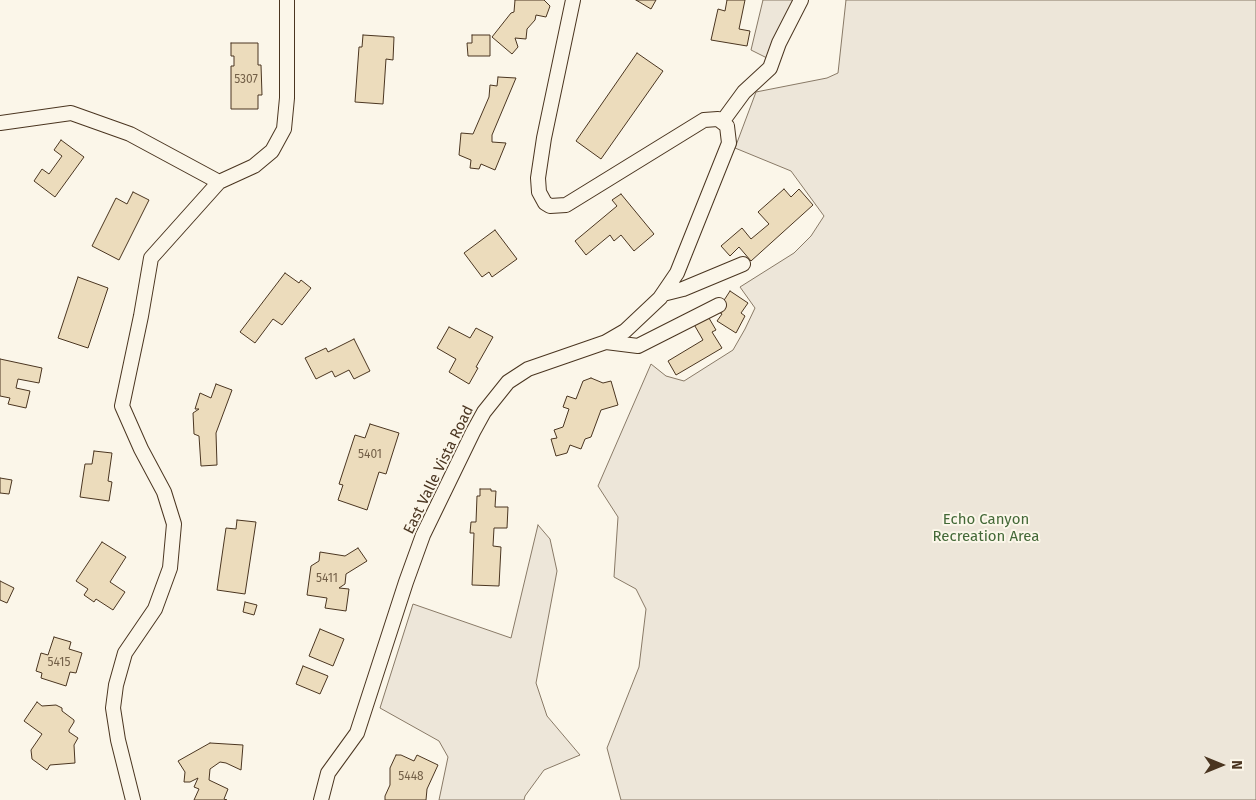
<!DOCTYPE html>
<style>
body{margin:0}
#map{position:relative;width:1256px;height:800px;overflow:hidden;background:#fbf6e9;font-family:"Fira Sans",sans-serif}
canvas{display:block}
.north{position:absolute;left:1196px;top:740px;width:50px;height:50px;-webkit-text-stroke:4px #fbf6e9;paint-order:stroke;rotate:90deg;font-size:14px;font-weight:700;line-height:20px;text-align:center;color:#4a3520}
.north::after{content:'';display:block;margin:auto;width:18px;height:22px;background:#4a3520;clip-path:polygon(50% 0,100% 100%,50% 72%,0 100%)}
</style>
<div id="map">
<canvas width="1256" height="800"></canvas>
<div class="north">N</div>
</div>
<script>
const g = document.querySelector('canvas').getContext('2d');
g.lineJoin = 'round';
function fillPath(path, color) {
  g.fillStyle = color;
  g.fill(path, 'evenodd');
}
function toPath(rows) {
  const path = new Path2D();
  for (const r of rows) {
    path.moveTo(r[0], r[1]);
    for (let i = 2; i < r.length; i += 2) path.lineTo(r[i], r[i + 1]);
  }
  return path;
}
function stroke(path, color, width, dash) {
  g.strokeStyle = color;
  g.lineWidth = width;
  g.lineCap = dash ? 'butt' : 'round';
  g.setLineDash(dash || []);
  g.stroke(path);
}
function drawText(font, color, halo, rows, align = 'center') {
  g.font = font + ' "Fira Sans",sans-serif';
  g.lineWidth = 4;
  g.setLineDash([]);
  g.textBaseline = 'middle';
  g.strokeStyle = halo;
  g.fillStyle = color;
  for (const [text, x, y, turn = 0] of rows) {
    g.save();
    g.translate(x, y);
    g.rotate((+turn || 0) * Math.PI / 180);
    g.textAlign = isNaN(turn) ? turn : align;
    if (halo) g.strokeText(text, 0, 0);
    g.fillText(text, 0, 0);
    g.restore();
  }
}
const green = toPath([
 [763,0,796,0,769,59,751,50,763,0],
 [846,0,1256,0,1256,800,621,800,607,748,639,667,646,609,636,589,614,577,618,517,598,486,651,364,666,376,684,381,733,350,745,329,755,308,740,287,794,253,811,236,824,216,791,171,735,148,756,92,827,78,838,73,846,0],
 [538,525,550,539,557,571,536,683,547,716,580,755,544,770,525,796,524,800,439,800,448,757,439,741,380,708,413,604,511,638,538,525]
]);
const building = toPath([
 [515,0,544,0,550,6,546,17,536,15,535,20,527,29,526,39,515,38,518,47,512,54,492,37,511,13,514,12,515,0],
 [636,0,656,0,651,9,636,0],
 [727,0,745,0,739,29,750,31,747,46,711,40,718,9,725,11,727,0],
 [363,35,394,37,393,60,386,59,383,104,355,102,359,47,362,47,363,35],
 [472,35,490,35,490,56,468,56,467,43,472,43,472,35],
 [231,43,258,43,258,65,261,65,262,95,258,95,258,109,231,109,231,66,234,66,234,56,231,56,231,43],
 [637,53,663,71,601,159,576,141,637,53],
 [498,77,516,78,492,135,492,142,506,143,495,170,481,164,479,169,470,168,471,160,459,155,461,133,473,134,489,97,490,85,497,86,498,77],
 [61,140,84,157,55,197,34,181,42,169,49,174,62,156,54,150,61,140],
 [784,189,791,197,799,189,813,205,751,261,739,247,730,256,721,246,742,228,751,239,769,224,758,212,784,189],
 [133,192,149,200,119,260,92,246,116,198,127,204,133,192],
 [621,194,654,234,634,251,621,235,614,241,610,235,586,255,575,241,617,206,612,200,621,194],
 [495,230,517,259,492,277,489,272,482,277,464,253,495,230],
 [285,273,299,283,301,280,311,288,282,325,273,319,255,343,240,332,285,273],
 [78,277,108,288,88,348,58,338,78,277],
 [730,291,748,303,741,313,745,316,736,333,717,321,722,314,719,312,721,305,730,291],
 [706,313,716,330,712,332,722,348,676,375,668,361,703,340,692,321,706,313],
 [449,327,470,338,476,328,493,337,476,367,478,368,469,384,449,372,456,359,437,348,449,327],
 [354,339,370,371,354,379,349,370,335,377,332,371,316,379,305,358,326,348,328,352,354,339],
 [0,359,42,368,39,383,18,379,16,388,30,391,26,408,8,404,10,398,0,396,0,359],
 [591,378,603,383,611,381,618,405,601,410,591,437,585,439,581,449,570,445,567,453,556,456,551,439,557,438,554,430,563,427,569,409,563,407,567,396,576,399,583,381,591,378],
 [216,384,232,390,216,433,217,465,201,466,199,436,194,434,193,413,199,409,195,409,200,393,211,398,216,384],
 [370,424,399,433,386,474,379,472,367,510,338,500,343,485,339,484,355,435,365,438,370,424],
 [94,451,112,453,108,481,112,482,109,501,80,497,85,464,92,464,94,451],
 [0,478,12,480,9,494,0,493,0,478],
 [480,489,491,489,491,491,496,491,495,507,508,507,507,528,494,528,493,546,501,547,499,586,472,585,474,533,470,533,471,522,476,522,477,496,480,496,480,489],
 [237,520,256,522,245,594,217,590,226,528,236,529,237,520],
 [102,542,126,557,110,582,125,592,113,610,96,599,94,602,84,595,88,589,76,581,102,542],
 [358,548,367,561,346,574,345,584,339,588,349,589,346,611,325,608,327,598,307,595,311,566,319,561,320,552,345,556,358,548],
 [0,581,14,588,7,603,0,600,0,581],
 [245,602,257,605,254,615,243,612,245,602],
 [320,629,344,639,333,666,309,656,320,629],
 [54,637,71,642,69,649,82,653,76,673,70,672,66,686,41,678,42,673,36,671,41,653,48,655,54,637],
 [303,666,328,676,320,694,296,684,303,666],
 [37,702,42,706,56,705,62,708,62,711,74,720,74,722,69,730,69,732,78,738,74,745,75,763,50,765,47,770,32,759,31,750,42,734,24,721,37,702],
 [210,743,243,745,241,770,226,763,220,762,210,769,209,780,228,789,224,799,227,800,194,800,199,789,194,787,198,778,190,782,184,782,185,772,178,761,210,743],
 [396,755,401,755,414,761,417,755,438,765,427,789,426,800,385,800,385,796,390,785,390,768,396,755]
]);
const minor = toPath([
 [722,122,744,92,770,68,779,43,801,0],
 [0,123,71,113,130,134,219,182],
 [663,294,683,289,743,264],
 [606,342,638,346,719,305],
 [133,800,118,740,113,708,116,685,125,653,155,609,170,568,174,524,164,492,141,449,122,406,141,316,151,258,219,182,254,166,272,151,284,129,287,98,287,0],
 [321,800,328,773,357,733,406,582,423,535,473,432,484,412,508,382,528,369,606,342,625,331,660,298,677,273,729,143,727,126,718,119,704,120,566,205,550,206,545,203,539,192,538,178,544,138,573,0]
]);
const numberNames = [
 ["5307",246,80],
 ["5401",370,455],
 ["5411",327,579],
 ["5415",59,663],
 ["5448",411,777]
];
const streetNames = [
 ["East Valle Vista Road",439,470,-64]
];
const parkNames = [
 ["Echo Canyon",986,520],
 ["Recreation Area",986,537]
];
fillPath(green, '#ede6d9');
stroke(green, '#887966', 1);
fillPath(building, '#ecdcbc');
stroke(building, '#4a3520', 1);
stroke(minor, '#4a3520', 16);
stroke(minor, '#fbf6e9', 14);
drawText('12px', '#725f47', null, numberNames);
drawText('15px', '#4a3520', '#fbf6e9', streetNames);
drawText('15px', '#436837', '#fbf6e9', parkNames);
</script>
